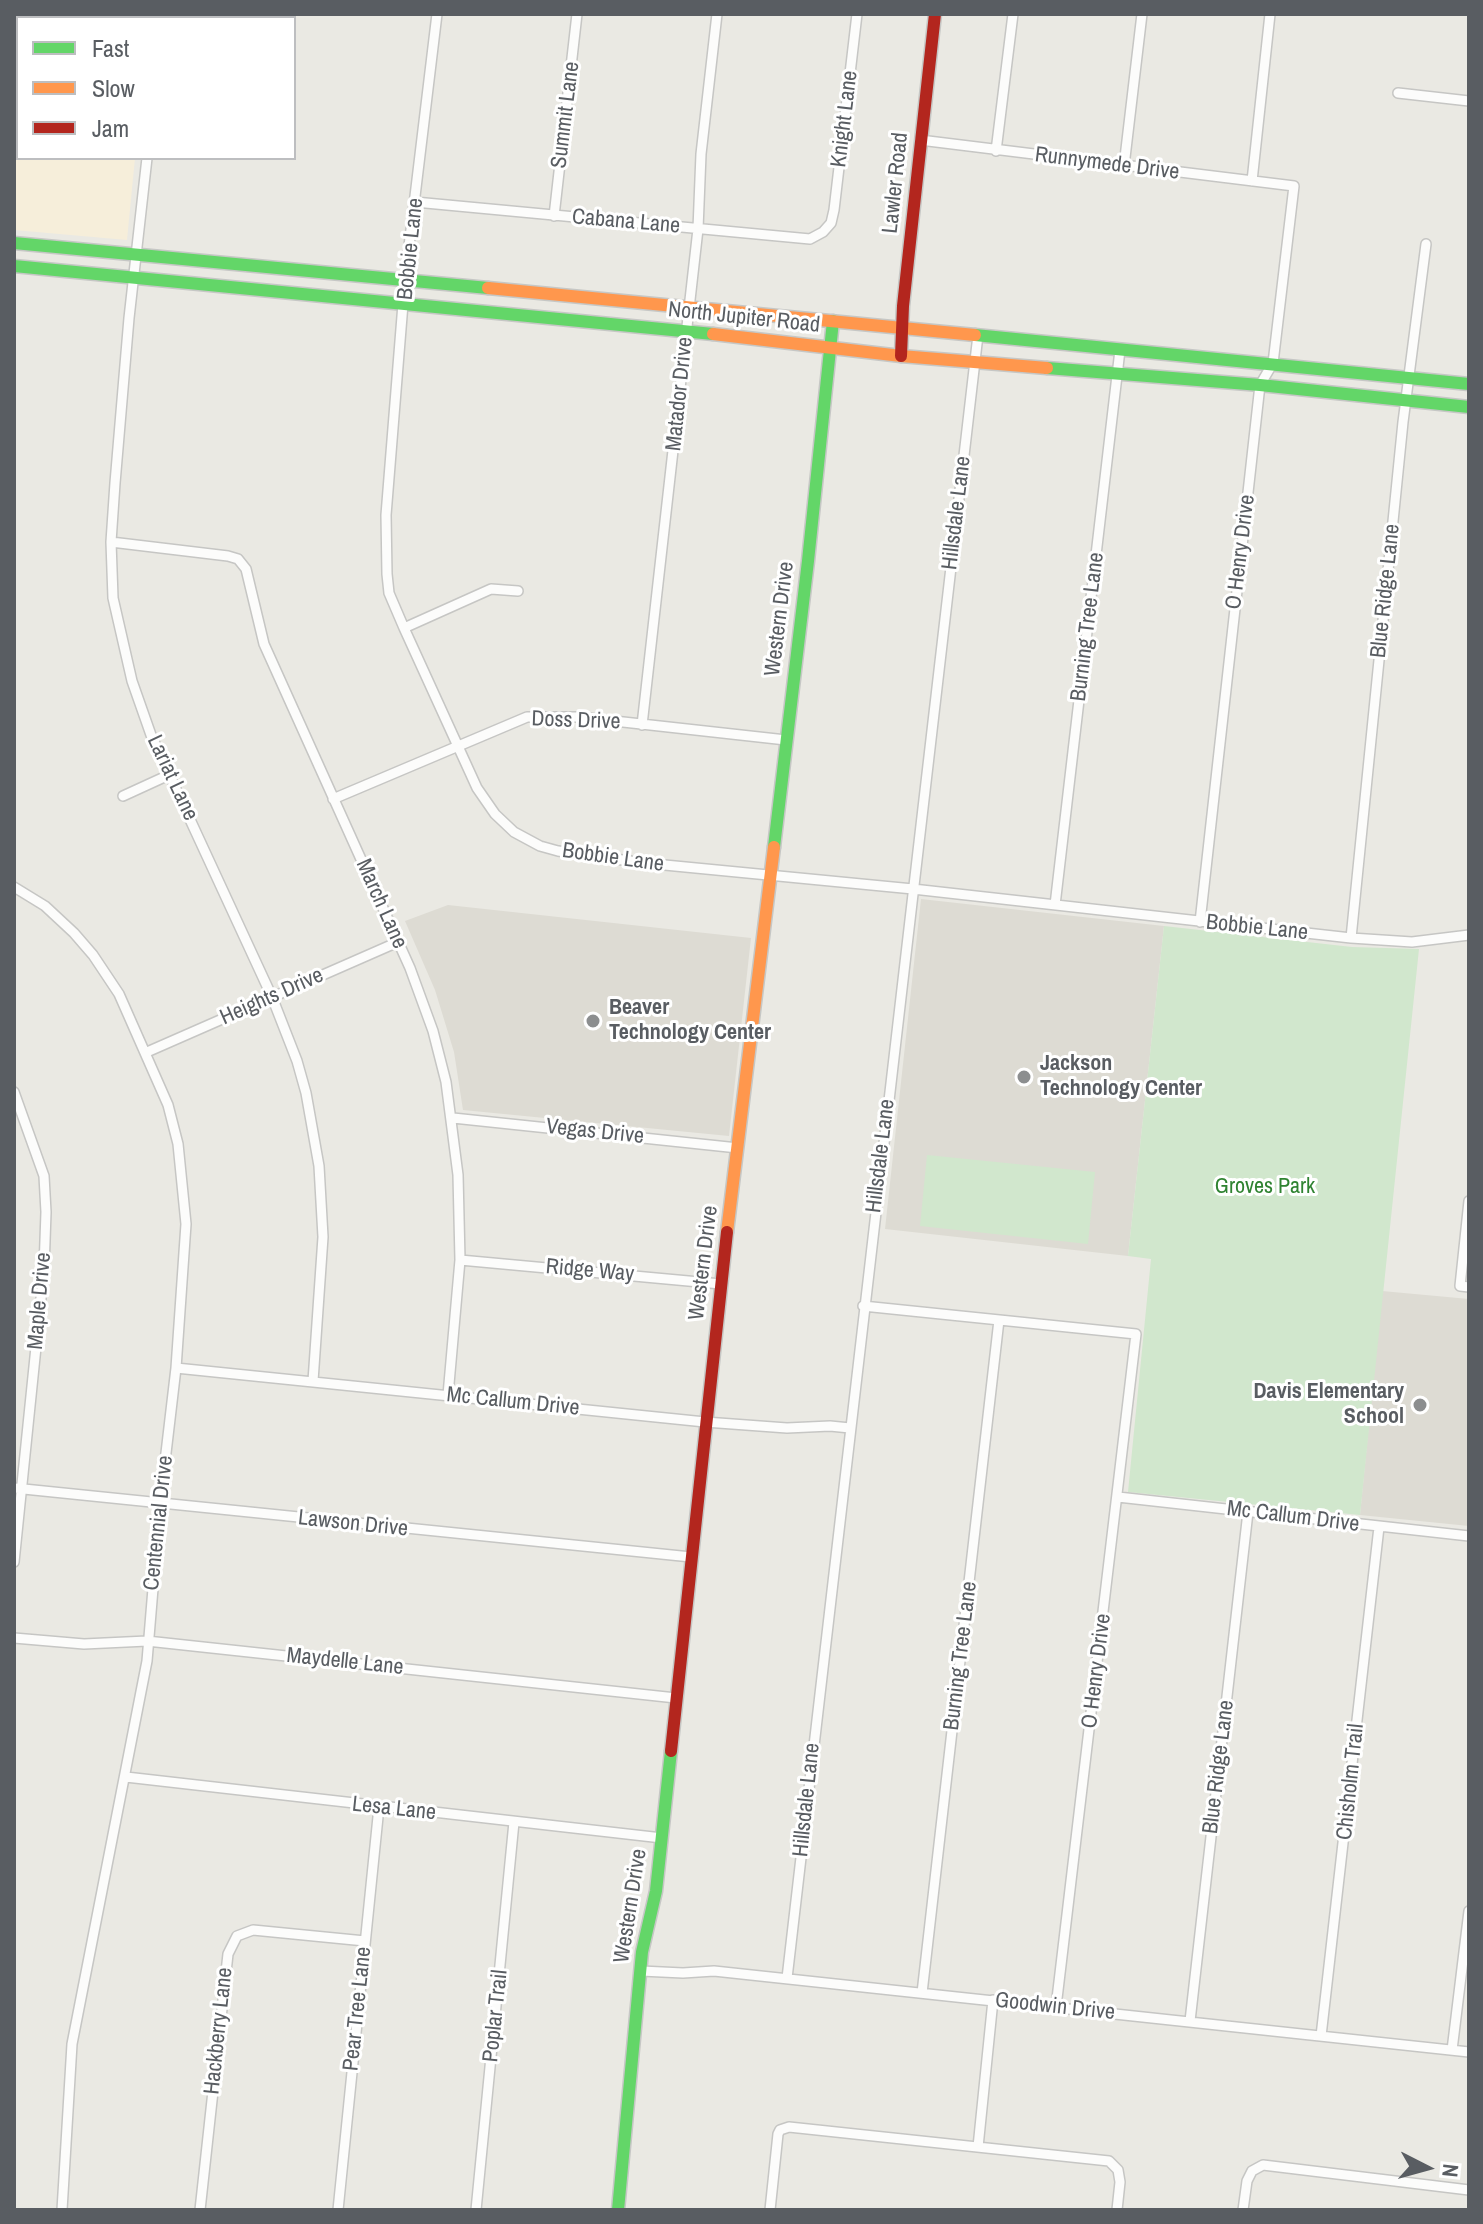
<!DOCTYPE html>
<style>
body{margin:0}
#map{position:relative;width:1483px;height:2224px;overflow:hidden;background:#eae9e3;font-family:"Archivo Narrow",sans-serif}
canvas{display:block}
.frame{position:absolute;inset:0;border:16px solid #595d62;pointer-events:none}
.legend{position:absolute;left:16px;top:16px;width:280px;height:144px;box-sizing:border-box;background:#fff;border:2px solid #bdbec0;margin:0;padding:10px 14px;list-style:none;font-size:24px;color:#595d62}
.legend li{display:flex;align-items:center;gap:16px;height:40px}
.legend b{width:40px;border:2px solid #bdbec0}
.north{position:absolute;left:1387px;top:2128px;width:80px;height:80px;-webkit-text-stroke:6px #fff;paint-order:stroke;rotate:96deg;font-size:22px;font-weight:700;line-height:32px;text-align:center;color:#595d62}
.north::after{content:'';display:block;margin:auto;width:28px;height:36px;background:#595d62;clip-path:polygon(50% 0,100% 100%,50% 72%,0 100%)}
</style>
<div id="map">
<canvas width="1483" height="2224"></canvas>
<div class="frame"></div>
<ul class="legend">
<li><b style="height:10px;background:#63d668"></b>Fast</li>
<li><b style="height:10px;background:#ff974d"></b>Slow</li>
<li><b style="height:10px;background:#b3261e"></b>Jam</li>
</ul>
<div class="north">N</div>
</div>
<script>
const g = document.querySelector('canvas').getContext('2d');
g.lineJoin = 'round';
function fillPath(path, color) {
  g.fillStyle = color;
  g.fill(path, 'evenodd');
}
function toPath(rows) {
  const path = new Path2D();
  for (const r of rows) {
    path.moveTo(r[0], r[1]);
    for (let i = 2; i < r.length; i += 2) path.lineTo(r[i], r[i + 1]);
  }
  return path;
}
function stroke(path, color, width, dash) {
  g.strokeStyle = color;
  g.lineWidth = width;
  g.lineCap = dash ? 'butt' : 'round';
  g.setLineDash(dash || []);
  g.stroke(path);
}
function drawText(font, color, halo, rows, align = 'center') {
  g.font = font + ' "Archivo Narrow",sans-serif';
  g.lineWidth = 6;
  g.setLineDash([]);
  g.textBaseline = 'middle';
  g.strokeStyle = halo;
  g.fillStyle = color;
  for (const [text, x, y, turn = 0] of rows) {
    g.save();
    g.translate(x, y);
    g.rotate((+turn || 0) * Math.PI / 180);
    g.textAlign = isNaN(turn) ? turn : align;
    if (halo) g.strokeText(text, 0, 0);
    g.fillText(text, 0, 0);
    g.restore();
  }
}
const commercial = toPath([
 [14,14,98,14,101,16,150,18,18,18,18,158,135,158,127,240,14,230]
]);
const education = toPath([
 [921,899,1164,926,1128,1256,885,1229],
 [448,905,751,938,729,1136,463,1110,454,1052,435,990,405,921],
 [1382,1291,1469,1299,1469,1526,1360,1515]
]);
const green = toPath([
 [1164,926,1352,947,1419,949,1360,1515,1128,1492,1151,1259,1128,1256],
 [927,1155,1095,1172,1088,1244,920,1226]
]);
const street = toPath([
 [437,14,405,279,386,515,387,574,389,593,404,628,477,788,495,814,514,832,540,846,558,851,644,863,913,889,1351,938,1412,942,1469,935],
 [160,18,160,14],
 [1398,93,1469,101],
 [920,140,1294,186,1273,363,1260,385,1200,922],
 [996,151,1013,14],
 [147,158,129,318,115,483,111,542,113,598,132,681,151,735,272,997,297,1061,306,1093,319,1166,323,1237,313,1381],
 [1124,166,1142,14],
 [1252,181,1270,14],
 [415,202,810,239,823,232,831,223,834,210,857,14],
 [554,216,577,14],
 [111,542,228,556,238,559,246,569,264,644,410,968,433,1031,446,1082,458,1175,460,1260,448,1395],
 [404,628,491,589,518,591],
 [642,725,698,229,701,154,717,14],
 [123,796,171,774],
 [333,799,527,717,578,717,786,740],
 [14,887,45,906,74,933,93,955,119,994,168,1105,178,1144,186,1224,176,1368,160,1504,147,1661,72,2044,62,2210],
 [1055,905,1120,350],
 [1351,938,1403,422,1426,244],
 [147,1052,398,942],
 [14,1092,44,1176,46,1212,44,1269,14,1562],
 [453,1118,738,1148],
 [1469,1201,1460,1286,1469,1287],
 [460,1260,721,1284],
 [863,1306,1136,1334,1056,2007],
 [176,1368,705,1422,787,1428,830,1426,850,1428],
 [14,1488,691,1557],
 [1118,1497,1469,1536],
 [14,1638,84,1644,147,1641,676,1698],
 [126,1777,662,1838],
 [641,1971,683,1973,714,1971,1469,2052],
 [787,1978,978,335],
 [922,1993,999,1320],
 [1190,2021,1248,1512],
 [1321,2036,1379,1527],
 [1452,2050,1469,1911],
 [978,2147,993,2000],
 [200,2210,228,1954,237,1936,253,1930,365,1941],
 [338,2210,379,1807],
 [476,2210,514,1822],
 [770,2210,778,2134,780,2130,789,2127,1109,2161,1118,2170,1120,2182,1117,2210],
 [1243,2210,1247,2181,1252,2171,1263,2165,1469,2190]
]);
const fast = toPath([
 [14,243,488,288],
 [14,266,713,334],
 [975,335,1469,384],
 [1047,368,1260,385,1469,407],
 [774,847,808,561,833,321],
 [618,2210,642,1952,656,1891,671,1751]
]);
const slow = toPath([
 [488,288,975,335],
 [713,334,901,356,1047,368],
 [727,1232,774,847]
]);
const jam = toPath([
 [901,356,903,306,935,14],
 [671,1751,727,1232]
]);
const markers = [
 [593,1021,8,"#8c8e8f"],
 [1024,1077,8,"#8c8e8f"],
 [1420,1405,8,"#8c8e8f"]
];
const streetNames = [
 ["Summit Lane",566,115,-83],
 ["Knight Lane",845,119,-83],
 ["Runnymede Drive",1107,164,7],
 ["Lawler Road",896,183,-84],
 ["Cabana Lane",626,222,5],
 ["Bobbie Lane",411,249,-84],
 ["North Jupiter Road",744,318,6],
 ["Matador Drive",680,394,-84],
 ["Hillsdale Lane",957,513,-83],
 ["O Henry Drive",1241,552,-83],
 ["Blue Ridge Lane",1386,591,-84],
 ["Western Drive",780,619,-83],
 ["Burning Tree Lane",1088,627,-83],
 ["Doss Drive",576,721,2],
 ["Lariat Lane",172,778,65],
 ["Bobbie Lane",613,858,8],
 ["March Lane",381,904,66],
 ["Bobbie Lane",1257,928,6],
 ["Heights Drive",272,997,-24],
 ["Vegas Drive",595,1132,6],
 ["Hillsdale Lane",881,1156,-83],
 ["Western Drive",704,1263,-83],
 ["Ridge Way",590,1271,5],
 ["Maple Drive",40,1301,-85],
 ["Mc Callum Drive",513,1402,6],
 ["Mc Callum Drive",1293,1517,7],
 ["Centennial Drive",159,1523,-84],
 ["Lawson Drive",353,1524,6],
 ["Burning Tree Lane",961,1656,-83],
 ["Maydelle Lane",345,1662,6],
 ["O Henry Drive",1097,1671,-83],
 ["Blue Ridge Lane",1219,1767,-83],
 ["Chisholm Trail",1351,1782,-84],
 ["Hillsdale Lane",807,1800,-84],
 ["Lesa Lane",394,1809,6],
 ["Western Drive",631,1906,-81],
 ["Goodwin Drive",1055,2007,6],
 ["Pear Tree Lane",358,2009,-84],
 ["Poplar Trail",496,2016,-84],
 ["Hackberry Lane",219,2031,-84]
];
const poiNames = [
 ["Beaver",609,1008],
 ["Technology Center",609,1033],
 ["Jackson",1040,1064],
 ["Technology Center",1040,1089],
 ["Davis Elementary",1404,1392,"right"],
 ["School",1404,1417,"right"]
];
const parkNames = [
 ["Groves Park",1265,1187]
];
fillPath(commercial, '#f6eeda');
fillPath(education, '#dddbd3');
fillPath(green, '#d1e7cd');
stroke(street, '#c6c6c4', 12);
stroke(fast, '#c6c7c5', 15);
stroke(slow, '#c6c7c5', 15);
stroke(jam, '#c6c7c5', 15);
stroke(street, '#fcfcfb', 9);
stroke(fast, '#63d668', 12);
stroke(slow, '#ff974d', 12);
stroke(jam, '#b3261e', 12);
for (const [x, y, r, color] of markers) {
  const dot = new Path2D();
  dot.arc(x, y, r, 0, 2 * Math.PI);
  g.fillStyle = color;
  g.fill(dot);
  stroke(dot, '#fff', 3);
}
drawText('22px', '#595d62', '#fff', streetNames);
drawText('bold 22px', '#595d62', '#fff', poiNames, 'left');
drawText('22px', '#2f8331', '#fff', parkNames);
</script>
